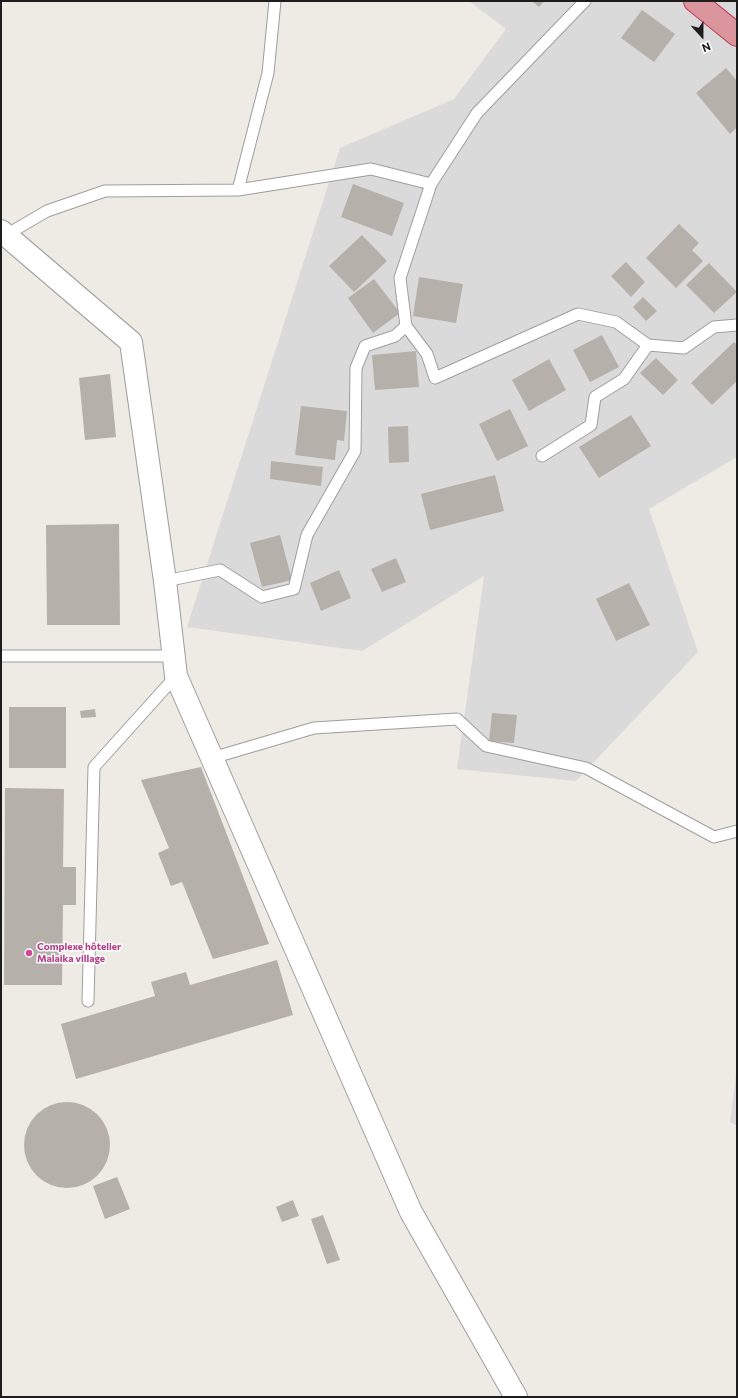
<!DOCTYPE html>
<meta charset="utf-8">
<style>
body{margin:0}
#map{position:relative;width:738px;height:1398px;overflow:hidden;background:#edebe4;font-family:Commissioner,sans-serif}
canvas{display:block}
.frame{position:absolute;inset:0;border:2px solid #1d1d1d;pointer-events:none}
.north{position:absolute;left:682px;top:16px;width:40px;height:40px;-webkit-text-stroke:3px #fff;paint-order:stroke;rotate:159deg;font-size:11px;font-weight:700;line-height:16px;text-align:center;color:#1d1d1d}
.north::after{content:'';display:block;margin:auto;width:14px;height:18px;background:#1d1d1d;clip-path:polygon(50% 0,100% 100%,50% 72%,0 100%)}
</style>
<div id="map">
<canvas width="738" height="1398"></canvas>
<div class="frame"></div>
<div class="north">N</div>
</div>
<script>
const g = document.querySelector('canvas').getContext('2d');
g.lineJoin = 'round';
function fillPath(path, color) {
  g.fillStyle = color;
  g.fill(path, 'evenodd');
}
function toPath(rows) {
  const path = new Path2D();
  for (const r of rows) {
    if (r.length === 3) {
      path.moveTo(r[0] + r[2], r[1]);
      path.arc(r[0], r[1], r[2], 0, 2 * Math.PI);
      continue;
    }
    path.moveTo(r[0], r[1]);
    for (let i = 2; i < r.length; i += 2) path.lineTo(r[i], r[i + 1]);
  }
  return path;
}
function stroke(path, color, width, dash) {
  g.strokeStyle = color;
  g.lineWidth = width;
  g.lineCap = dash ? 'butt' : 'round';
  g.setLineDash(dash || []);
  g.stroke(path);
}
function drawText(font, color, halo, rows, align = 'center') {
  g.font = font + ' Commissioner,sans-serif';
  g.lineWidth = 3;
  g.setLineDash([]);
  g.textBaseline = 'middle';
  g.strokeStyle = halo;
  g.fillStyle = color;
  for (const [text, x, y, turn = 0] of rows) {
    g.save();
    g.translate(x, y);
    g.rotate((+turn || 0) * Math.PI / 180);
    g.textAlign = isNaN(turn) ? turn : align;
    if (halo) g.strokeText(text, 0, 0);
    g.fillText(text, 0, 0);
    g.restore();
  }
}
const residential = toPath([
 [469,1,737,1,737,457,649,509,698,652,576,781,457,769,484,576,362,651,187,627,340,148,454,99,506,29],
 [737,1067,737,1126,730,1122]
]);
const building = toPath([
 [532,1,544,1,539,7],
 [642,10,675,34,654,62,621,38],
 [726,68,737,81,737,127,730,134,696,93],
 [353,184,404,203,392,236,341,217],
 [679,224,699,243,692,250,703,261,676,288,646,258],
 [362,235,387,261,354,292,329,266],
 [626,262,645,282,631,297,611,276],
 [709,263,737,292,714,313,686,285],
 [419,277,463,284,456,323,413,316],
 [374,279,400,313,373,333,348,298],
 [643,297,657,311,646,321,633,307],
 [602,335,619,367,590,382,573,350],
 [734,342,737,345,737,381,712,405,691,383],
 [416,351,419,387,375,390,372,355],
 [656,358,678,380,663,395,640,373],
 [549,359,566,390,529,411,512,380],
 [110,374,116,437,85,440,79,378],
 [301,406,347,411,344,441,337,440,335,460,295,455],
 [510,409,528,446,497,461,479,424],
 [631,415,651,446,599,478,579,447],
 [408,426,409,462,389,463,388,427],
 [271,461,323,467,321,486,270,479],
 [495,475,504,511,430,530,421,494],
 [119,524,120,625,47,625,46,525],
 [280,535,292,580,262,587,250,543],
 [396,558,406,582,382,592,371,569],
 [339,570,351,598,321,611,310,583],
 [629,583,650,625,616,641,596,599],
 [9,707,66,707,66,768,9,768],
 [95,709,96,717,81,718,80,711],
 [492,713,517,715,514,743,489,741],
 [201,767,269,944,213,959,182,882,171,886,158,853,169,848,141,780],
 [5,788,64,789,63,867,76,867,76,905,63,905,62,985,4,985],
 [277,960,293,1015,76,1079,61,1024,155,996,151,982,186,972,190,985],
 [67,1145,43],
 [117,1177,130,1209,105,1219,93,1186],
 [293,1200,299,1216,282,1222,276,1207],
 [323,1215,340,1260,327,1264,311,1219]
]);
const lane = toPath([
 [238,190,268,73,275,1],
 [6,235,47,211,105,191,238,190,371,169,431,184],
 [406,326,427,354,435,378,578,314,616,322,648,345,684,348,714,327,737,325],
 [542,456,591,425,595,397,624,379,648,345],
 [165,581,220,570,262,597,294,589,307,535,355,451,356,368,365,346,395,336,406,326,400,278,431,184,477,113,585,1],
 [1,656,174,656],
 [212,758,314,728,457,719,486,746,586,768,714,837,737,831],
 [88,1001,94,767,176,676]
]);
const street = toPath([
 [1,231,131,342,165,581,176,676,411,1212,516,1397]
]);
const highway = toPath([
 [695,1,737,35]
]);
const markers = [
 [29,953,4,"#d1479c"]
];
const hotelNames = [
 ["Complexe hôtelier",37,947],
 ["Malaika village",37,959]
];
fillPath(residential, '#dbdada');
fillPath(building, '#b6b0aa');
stroke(lane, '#9e9e9e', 13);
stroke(street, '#9e9e9e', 24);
stroke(highway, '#c33a5f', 24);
stroke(lane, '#fff', 11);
stroke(street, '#fff', 22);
stroke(highway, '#db959d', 22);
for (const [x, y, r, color] of markers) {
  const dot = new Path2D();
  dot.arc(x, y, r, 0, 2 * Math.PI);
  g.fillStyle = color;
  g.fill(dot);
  stroke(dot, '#fff', 1.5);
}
drawText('bold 10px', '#b23c85', '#fff', hotelNames, 'left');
</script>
